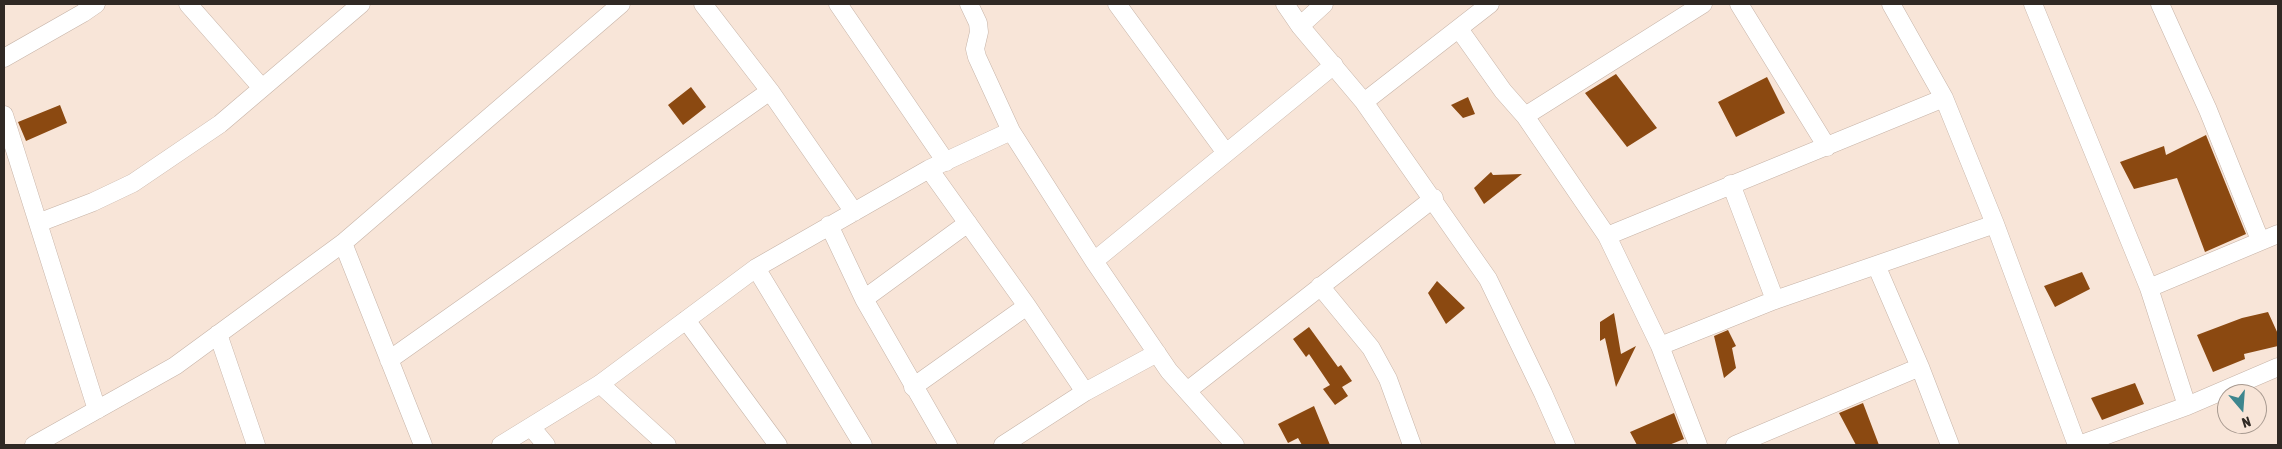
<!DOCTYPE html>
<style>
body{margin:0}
#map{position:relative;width:2282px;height:449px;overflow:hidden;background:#f8e5d8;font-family:"Asap Condensed",sans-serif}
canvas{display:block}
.frame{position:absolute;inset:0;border:5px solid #302924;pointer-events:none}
.north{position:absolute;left:2217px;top:384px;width:50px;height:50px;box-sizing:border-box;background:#f8e5d8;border:1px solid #a89a90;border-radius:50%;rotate:162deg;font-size:14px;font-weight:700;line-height:20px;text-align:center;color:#302924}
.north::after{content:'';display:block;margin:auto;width:18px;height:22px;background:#3e868e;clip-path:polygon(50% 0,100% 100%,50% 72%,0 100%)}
</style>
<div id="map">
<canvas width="2282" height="449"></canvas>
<div class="frame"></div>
<div class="north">N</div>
</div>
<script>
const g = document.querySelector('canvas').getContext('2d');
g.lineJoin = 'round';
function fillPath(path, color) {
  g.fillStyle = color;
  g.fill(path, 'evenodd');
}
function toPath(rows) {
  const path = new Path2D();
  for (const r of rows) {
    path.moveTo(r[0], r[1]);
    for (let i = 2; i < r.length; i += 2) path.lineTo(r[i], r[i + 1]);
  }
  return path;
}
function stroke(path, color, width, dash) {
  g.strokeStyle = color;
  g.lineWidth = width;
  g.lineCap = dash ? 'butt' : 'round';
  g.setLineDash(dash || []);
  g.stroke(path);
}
const building = toPath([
 [1616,74,1657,128,1627,147,1585,93],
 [1767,77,1785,113,1736,137,1718,102],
 [691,87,706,107,683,125,668,105],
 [1468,97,1475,114,1463,118,1451,105],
 [60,105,67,123,26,141,18,122],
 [2206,135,2246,234,2205,252,2177,178,2134,189,2120,162,2164,146,2166,155],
 [1491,172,1493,175,1522,174,1484,204,1474,188],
 [2082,272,2090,289,2055,307,2044,286],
 [1437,281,1465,308,1446,324,1428,293],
 [2268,312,2278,334,2278,346,2244,354,2245,359,2213,372,2197,335,2242,318],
 [1614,313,1621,354,1636,346,1616,387,1605,338,1600,341,1600,322],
 [1309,327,1338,367,1341,365,1352,381,1342,387,1348,396,1335,405,1323,389,1330,385,1309,354,1306,357,1293,339],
 [1728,330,1736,346,1732,348,1736,368,1724,378,1714,336],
 [2135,383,2144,404,2102,420,2091,398],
 [1863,403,1879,445,1856,445,1839,413],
 [1314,406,1330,445,1302,445,1298,438,1288,443,1278,424],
 [1674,413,1684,439,1669,445,1637,445,1630,432]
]);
const minor = toPath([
 [188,4,262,88],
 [703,4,770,91,854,212],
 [838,4,946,162],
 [969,4,978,23,979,32,975,49,977,57,1011,131,1094,261,1169,371,1235,445],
 [1117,4,1226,153],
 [1285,4,1300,26,1364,102,1488,279,1543,393,1566,445],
 [1739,4,1827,147],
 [1891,4,1944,98,1995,224,2077,445],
 [2033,4,2149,288,2187,406],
 [2160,4,2208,110,2260,240],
 [1300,26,1324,4],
 [1459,29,1503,91,1525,116,1607,236,1660,346,1698,445],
 [4,58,83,13,96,4],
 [1364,102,1490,4],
 [4,115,97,410],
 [1525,116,1703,4],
 [929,169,1027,306,1085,392],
 [1731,184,1775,300],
 [38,223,93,202,133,183,220,124,361,4],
 [829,225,864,299,948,445],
 [1607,236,1944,98],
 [343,243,423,445],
 [1094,261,1334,65],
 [1876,265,1920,367,1950,445],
 [756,268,863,445],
 [1320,286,1371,348,1388,379,1412,445],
 [2149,288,2278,234],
 [864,299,968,223],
 [686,320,778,445],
 [218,334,256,445],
 [1660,346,1775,300,1995,224],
 [389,360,770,91],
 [600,384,667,445],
 [913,387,1027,306],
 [1187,391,1434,198],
 [531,427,546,445],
 [34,445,175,366,343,243,621,4],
 [501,445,600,384,756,268,929,169,1011,131],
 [1003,445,1085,392,1157,353],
 [1735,445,1920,367],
 [2079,445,2187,406,2278,367]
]);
fillPath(building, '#8b4911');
stroke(minor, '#c6b3a7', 19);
stroke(minor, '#fff', 18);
</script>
